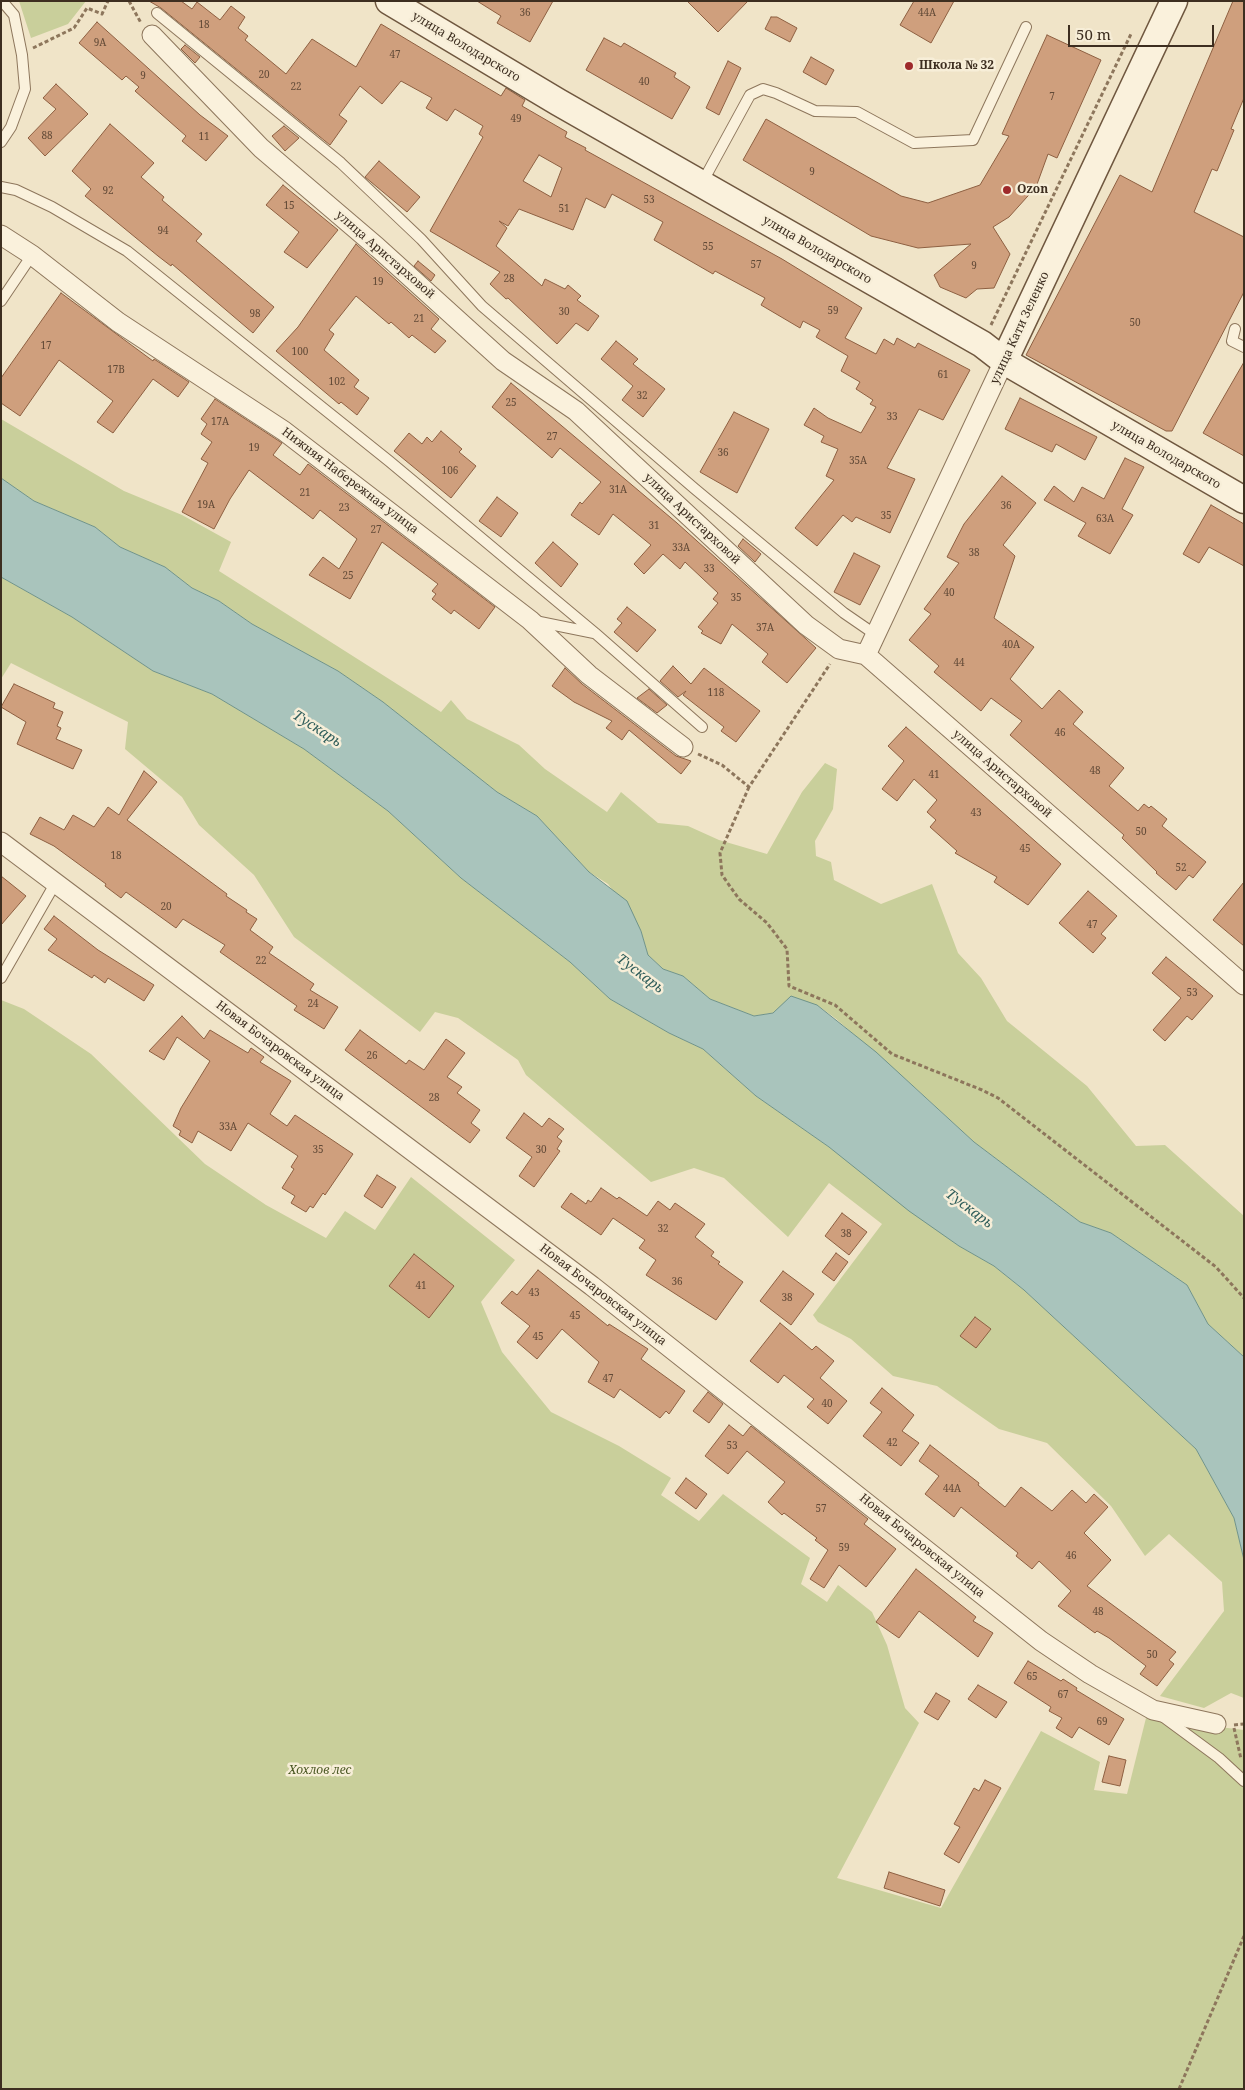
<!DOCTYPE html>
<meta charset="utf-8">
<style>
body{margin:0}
#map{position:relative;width:1245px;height:2090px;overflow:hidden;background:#f0e4c8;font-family:"Noto Serif",serif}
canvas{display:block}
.frame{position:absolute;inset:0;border:2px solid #3d2e20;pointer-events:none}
.scale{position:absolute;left:1068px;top:25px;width:146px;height:22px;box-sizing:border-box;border:2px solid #3d2e20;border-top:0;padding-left:6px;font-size:15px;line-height:18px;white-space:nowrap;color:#3d2e20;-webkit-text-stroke:4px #f7eed8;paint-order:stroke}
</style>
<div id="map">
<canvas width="1245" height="2090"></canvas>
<div class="frame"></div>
<div class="scale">50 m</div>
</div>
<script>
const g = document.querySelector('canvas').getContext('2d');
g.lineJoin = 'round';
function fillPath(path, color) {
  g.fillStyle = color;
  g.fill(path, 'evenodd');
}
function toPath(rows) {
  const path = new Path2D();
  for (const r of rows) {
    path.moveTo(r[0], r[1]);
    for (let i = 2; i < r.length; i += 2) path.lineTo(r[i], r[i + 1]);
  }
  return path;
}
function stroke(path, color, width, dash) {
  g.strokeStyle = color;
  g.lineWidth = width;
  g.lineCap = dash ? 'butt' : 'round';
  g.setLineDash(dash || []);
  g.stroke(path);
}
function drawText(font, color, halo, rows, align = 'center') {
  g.font = font + ' "Noto Serif",serif';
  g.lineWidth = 5;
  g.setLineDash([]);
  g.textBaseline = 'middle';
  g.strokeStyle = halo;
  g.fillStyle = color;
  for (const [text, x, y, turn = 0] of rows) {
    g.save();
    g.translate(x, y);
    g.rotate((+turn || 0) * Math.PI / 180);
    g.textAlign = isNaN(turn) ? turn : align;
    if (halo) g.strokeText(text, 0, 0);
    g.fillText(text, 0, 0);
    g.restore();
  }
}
const green = toPath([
 [19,1,86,1,68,24,31,38],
 [1,419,124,491,182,515,231,542,219,571,441,712,451,700,467,719,519,745,545,769,607,812,621,792,658,823,688,826,719,840,767,854,802,792,825,763,837,769,833,809,815,841,816,856,831,862,834,880,881,904,932,884,958,953,981,978,1007,1021,1087,1086,1136,1146,1165,1145,1244,1216,1244,1357,1208,1324,1187,1285,1111,1233,1080,1222,974,1142,920,1092,835,1018,817,1005,754,1016,710,999,683,976,663,969,648,955,641,931,608,884,589,872,537,816,497,792,383,702,338,671,252,624,219,601,192,588,165,567,120,547,95,527,34,501,1,478],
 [1,577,72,617,153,671,212,694,304,749,388,811,461,878,570,962,610,999,669,1033,703,1049,756,1096,829,1147,959,1246,994,1266,1024,1290,1196,1449,1234,1518,1244,1560,1244,1698,1231,1693,1204,1708,1160,1696,1224,1611,1222,1582,1169,1534,1145,1556,1111,1506,1047,1443,999,1429,937,1386,893,1376,851,1339,818,1322,813,1315,882,1224,829,1183,788,1237,724,1178,694,1168,651,1182,526,1075,518,1060,458,1018,435,1012,420,1032,294,937,254,875,199,825,182,797,125,749,128,722,11,663,1,679],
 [1,1000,24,1009,91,1054,205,1164,266,1205,326,1238,345,1211,375,1230,411,1177,515,1260,481,1302,502,1352,551,1412,619,1446,671,1478,661,1495,699,1521,723,1494,810,1558,801,1584,827,1602,838,1585,872,1612,887,1645,905,1708,919,1723,837,1878,941,1908,1041,1731,1100,1762,1094,1790,1127,1794,1146,1718,1244,1730,1243,2089,1,2089]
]);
const water = toPath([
 [1,478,34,501,95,527,120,547,165,567,192,588,219,601,252,624,338,671,383,702,497,792,537,816,589,872,627,901,641,931,648,955,663,969,683,976,710,999,754,1016,773,1013,791,996,817,1005,876,1052,974,1142,1080,1222,1111,1233,1187,1285,1208,1324,1244,1357,1244,1560,1234,1518,1196,1449,1024,1290,994,1266,959,1246,909,1211,829,1147,756,1096,703,1049,669,1033,610,999,570,962,461,878,388,811,304,749,212,694,153,671,72,617,1,577,1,478]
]);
const building = toPath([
 [149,1,181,1,192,9,197,2,220,20,231,6,245,17,238,28,248,36,245,40,286,74,312,39,356,67,381,24,501,96,506,88,525,100,522,106,567,132,565,137,586,148,585,150,782,259,862,308,845,338,876,354,884,339,894,345,897,338,915,348,918,343,970,370,943,420,919,409,887,468,915,479,890,533,856,517,852,522,843,515,817,546,795,528,834,480,826,476,838,449,821,442,824,436,804,425,814,408,828,418,861,433,876,407,870,404,873,400,856,389,860,382,841,371,848,356,816,337,820,330,803,321,800,328,761,305,765,298,715,271,713,274,654,240,663,222,612,194,605,208,586,198,573,230,519,209,508,226,499,221,507,228,496,246,542,286,545,279,565,289,568,285,581,296,577,300,599,316,588,331,576,323,557,344,508,298,506,299,490,284,500,272,430,231,483,137,479,134,483,126,455,109,447,121,426,108,432,98,401,81,382,104,360,86,339,115,347,121,330,145,161,8,149,1],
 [539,155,562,168,551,197,523,181,539,155],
 [477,1,553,1,530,42,497,23,501,16,477,1],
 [687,1,748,1,718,32,687,1],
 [914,1,954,1,931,43,900,25,914,1],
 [1233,1,1244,1,1244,98,1231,129,1234,130,1217,171,1212,169,1194,212,1244,237,1244,292,1172,431,1166,431,1026,355,1120,175,1152,192,1233,1],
 [771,17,777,17,797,28,790,42,765,29,771,17],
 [97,22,200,115,228,136,206,161,182,141,186,136,135,91,139,87,126,76,122,80,79,43,97,22],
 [1047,35,1101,60,1057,158,1048,154,1036,187,1009,217,993,227,1010,254,994,288,977,289,966,298,940,287,934,275,971,244,918,248,871,236,743,160,766,119,901,196,928,203,980,185,1009,136,1002,134,1047,35],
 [604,38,621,47,624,43,676,73,674,77,690,87,672,119,586,70,604,38],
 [185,45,200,57,195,63,181,49,185,45],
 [811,57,834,70,826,85,803,72,811,57],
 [728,61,741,68,719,115,706,108,728,61],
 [56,84,88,114,45,156,28,138,56,109,43,98,56,84],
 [110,124,154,163,141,177,164,197,162,200,202,234,196,241,274,307,253,333,172,264,171,266,158,256,85,196,91,189,72,171,110,124],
 [284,126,299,138,285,151,272,136,284,126],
 [379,161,420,197,407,212,365,177,379,161],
 [283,185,338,230,307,268,284,252,299,232,266,205,283,185],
 [356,244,439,319,431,329,446,341,435,353,412,335,409,338,391,322,389,324,356,296,329,330,334,334,324,350,359,380,354,387,369,398,357,415,341,402,339,404,276,351,298,327,356,244],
 [418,261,435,275,431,281,414,266,418,261],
 [61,293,153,361,154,359,189,382,178,397,153,379,113,433,97,422,113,401,59,360,20,416,1,403,1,378,61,293],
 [616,341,638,359,633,364,665,389,643,417,622,400,633,386,601,359,616,341],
 [1244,362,1244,456,1203,433,1244,362],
 [511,383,677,523,816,648,787,683,762,662,768,654,732,624,721,644,701,633,703,631,698,627,718,603,713,599,718,593,685,562,680,569,663,554,644,574,634,564,651,545,613,514,599,535,571,515,580,502,582,504,601,482,560,448,552,458,492,407,511,383],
 [1020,398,1097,437,1085,460,1056,444,1052,452,1005,429,1020,398],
 [215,399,282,443,273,455,300,475,308,464,495,607,479,629,454,610,451,614,432,599,436,594,432,591,438,584,382,542,350,599,309,575,323,557,339,569,357,539,320,510,313,519,249,470,230,499,214,529,182,512,208,463,201,459,212,442,201,434,207,424,201,419,215,399],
 [734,412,769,429,737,493,700,472,734,412],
 [441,431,462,449,459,452,476,466,451,498,394,451,409,433,422,444,427,437,432,442,441,431],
 [1125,458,1144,467,1122,509,1133,515,1110,554,1078,536,1086,523,1044,500,1054,486,1074,502,1082,487,1104,499,1125,458],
 [1002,476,1036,503,1003,545,1015,556,994,618,1034,647,1010,679,1042,709,1059,690,1083,712,1073,724,1124,768,1109,786,1138,811,1144,804,1149,808,1151,806,1167,819,1162,826,1206,862,1193,878,1189,875,1176,890,1156,873,1157,872,1122,838,1124,835,1010,735,1022,721,991,698,981,711,934,672,939,666,909,640,931,614,924,609,959,563,947,557,964,524,1002,476],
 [497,497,518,513,501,537,479,521,497,497],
 [1211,505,1244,524,1244,566,1209,547,1199,563,1183,554,1211,505],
 [743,539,761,554,755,562,738,546,743,539],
 [553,542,578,564,561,587,535,563,553,542],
 [854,553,880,566,860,605,834,592,854,553],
 [627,607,656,630,637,652,614,632,622,623,617,619,627,607],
 [673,666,691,684,704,668,760,711,736,742,721,731,724,727,683,695,686,691,678,697,660,681,673,666],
 [565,668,582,684,676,756,691,761,681,774,629,730,622,740,606,728,612,721,574,702,552,686,565,668],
 [14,684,55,703,53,708,63,712,57,726,61,728,56,739,82,750,73,769,17,744,26,722,1,707,14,684],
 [649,689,667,705,657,713,637,698,649,689],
 [906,727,1061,864,1028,905,994,882,997,877,955,853,957,851,930,827,936,820,927,812,937,800,914,779,897,801,882,789,904,761,888,746,906,727],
 [144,771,157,782,127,820,227,894,226,896,247,910,246,912,257,919,250,930,273,947,269,953,314,984,310,990,338,1007,324,1029,294,1010,297,1006,220,952,225,945,183,919,176,928,126,892,121,898,105,886,106,884,54,846,30,834,40,817,64,830,73,815,94,827,108,807,119,815,144,771],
 [1,876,26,896,1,925,1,876],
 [1244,882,1244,946,1213,920,1244,882],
 [1088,891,1117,916,1101,934,1106,938,1093,953,1059,923,1088,891],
 [54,916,98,950,154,985,144,1001,108,978,105,983,94,975,92,978,48,950,57,939,44,929,54,916],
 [1166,957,1213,996,1192,1020,1187,1016,1165,1041,1153,1030,1181,998,1152,973,1166,957],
 [182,1016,204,1039,210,1030,248,1053,251,1048,264,1057,260,1062,291,1081,270,1114,287,1126,295,1115,353,1154,325,1195,323,1193,313,1208,310,1206,306,1212,291,1203,295,1196,282,1188,294,1169,291,1167,298,1156,248,1123,231,1151,198,1131,192,1143,179,1135,181,1131,173,1126,181,1108,210,1061,177,1037,164,1060,149,1051,182,1016],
 [360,1030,406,1064,409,1060,424,1070,446,1039,465,1053,447,1077,462,1087,457,1093,480,1110,471,1123,480,1130,470,1143,345,1050,360,1030],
 [524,1113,542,1127,549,1118,564,1129,557,1137,562,1141,557,1149,560,1151,534,1187,519,1176,532,1157,506,1138,524,1113],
 [377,1175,396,1187,382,1208,364,1196,377,1175],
 [601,1188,617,1199,619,1197,647,1216,658,1201,670,1210,675,1203,705,1224,695,1237,714,1252,711,1256,720,1262,718,1264,743,1282,716,1320,646,1275,656,1260,639,1248,645,1240,613,1218,601,1235,561,1207,571,1193,586,1204,588,1200,591,1202,601,1188],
 [842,1213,867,1232,849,1255,825,1236,842,1213],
 [836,1253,848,1262,834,1281,822,1272,836,1253],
 [414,1254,454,1286,429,1318,389,1286,414,1254],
 [538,1270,608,1326,609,1324,648,1349,641,1359,685,1391,669,1414,666,1411,660,1418,620,1389,614,1398,588,1382,599,1362,562,1329,537,1359,517,1342,530,1326,501,1303,512,1291,517,1295,538,1270],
 [783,1271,814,1294,791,1325,760,1301,783,1271],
 [975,1317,991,1329,976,1348,960,1336,975,1317],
 [780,1323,812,1350,816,1346,834,1361,820,1378,847,1401,828,1424,807,1407,814,1399,784,1375,778,1383,750,1361,780,1323],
 [882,1388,914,1415,902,1431,919,1443,901,1466,863,1436,882,1412,870,1403,882,1388],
 [708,1392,723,1404,709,1423,693,1411,708,1392],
 [729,1425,743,1436,751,1426,868,1519,864,1524,896,1549,866,1587,839,1565,824,1588,810,1579,828,1550,815,1540,817,1538,784,1513,782,1515,768,1502,785,1482,747,1451,728,1474,705,1456,729,1425],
 [930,1445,979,1483,978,1485,1005,1507,1021,1487,1052,1511,1072,1490,1086,1503,1094,1494,1108,1507,1084,1533,1111,1560,1087,1586,1176,1652,1169,1660,1174,1664,1157,1686,1140,1674,1146,1666,1109,1638,1097,1631,1095,1633,1058,1606,1071,1591,1039,1561,1032,1569,1016,1556,1018,1553,961,1507,954,1517,925,1494,939,1476,919,1461,930,1445],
 [686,1478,707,1494,696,1509,675,1493,686,1478],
 [916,1569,976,1617,973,1621,993,1633,978,1657,919,1611,899,1638,876,1622,916,1569],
 [1028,1661,1061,1681,1063,1679,1077,1688,1076,1690,1124,1719,1109,1745,1079,1727,1072,1738,1056,1728,1062,1718,1049,1711,1051,1707,1014,1683,1028,1661],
 [978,1685,1007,1702,996,1718,968,1699,978,1685],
 [936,1693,950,1701,938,1720,924,1712,936,1693],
 [1109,1756,1126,1760,1120,1786,1102,1782,1109,1756],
 [985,1780,1001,1788,959,1863,944,1854,960,1827,954,1824,974,1788,979,1791,985,1780],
 [889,1872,945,1890,940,1906,884,1888,889,1872]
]);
const path = toPath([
 [129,1,141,23],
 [33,48,74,28,87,8,102,14,108,1],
 [991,325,1131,34],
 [698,754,722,765,749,787,830,664],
 [749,787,720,853,722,875,739,899,767,923,787,949,789,986,835,1005,892,1054,982,1090,998,1098,1216,1267,1244,1298],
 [1234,1725,1244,1724],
 [1234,1728,1241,1759],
 [1179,2089,1244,1936]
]);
const lane = toPath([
 [157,13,341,163,421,239,482,306,695,489,844,613,876,635],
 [1,142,11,127,25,89,22,55,14,15,2,1],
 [702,183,750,95,763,89,776,93,815,111,857,112,914,143,973,140,1026,27],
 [1,187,16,190,52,207,127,251,389,461,595,633,702,727],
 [1,301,32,255],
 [1235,329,1232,341,1244,347],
 [535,621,594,633],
 [1,978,56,882],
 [1162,1716,1219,1758,1244,1781]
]);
const street = toPath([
 [152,35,261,148,377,247,503,361,576,411,806,625,839,649,866,655,1244,985],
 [1,235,32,255,118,322,284,431,530,620,589,675,683,747],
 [866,655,1004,361],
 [1,842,592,1286,1041,1641,1090,1674,1153,1710,1216,1724]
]);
const secondary = toPath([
 [389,1,558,102,982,344,1004,361,1244,500],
 [1004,361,1174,1]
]);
const markers = [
 [909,66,5,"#9e2a2b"],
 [1007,190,5,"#9e2a2b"]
];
const numberNames = [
 ["36",525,13],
 ["44А",927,13],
 ["18",204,25],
 ["9А",100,43],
 ["47",395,55],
 ["20",264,75],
 ["9",143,76],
 ["40",644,82],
 ["22",296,87],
 ["7",1052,97],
 ["49",516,119],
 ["88",47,136],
 ["11",204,137],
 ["9",812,172],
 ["92",108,191],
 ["53",649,200],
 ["15",289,206],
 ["51",564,209],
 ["94",163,231],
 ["55",708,247],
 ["57",756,265],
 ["9",974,266],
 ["28",509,279],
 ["19",378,282],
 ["59",833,311],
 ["30",564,312],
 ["98",255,314],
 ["21",419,319],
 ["50",1135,323],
 ["17",46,346],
 ["100",300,352],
 ["17В",116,370],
 ["61",943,375],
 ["102",337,382],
 ["32",642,396],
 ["25",511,403],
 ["33",892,417],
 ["17А",220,422],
 ["27",552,437],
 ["19",254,448],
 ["36",723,453],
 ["35А",858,461],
 ["106",450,471],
 ["31А",618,490],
 ["21",305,493],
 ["19А",206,505],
 ["36",1006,506],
 ["23",344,508],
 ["35",886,516],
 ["63А",1105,519],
 ["31",654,526],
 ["27",376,530],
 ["33А",681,548],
 ["38",974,553],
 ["33",709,569],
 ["25",348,576],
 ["40",949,593],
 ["35",736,598],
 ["37А",765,628],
 ["40А",1011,645],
 ["44",959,663],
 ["118",716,693],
 ["46",1060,733],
 ["48",1095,771],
 ["41",934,775],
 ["43",976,813],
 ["50",1141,832],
 ["45",1025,849],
 ["18",116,856],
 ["52",1181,868],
 ["20",166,907],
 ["47",1092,925],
 ["22",261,961],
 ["53",1192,993],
 ["24",313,1004],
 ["26",372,1056],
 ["28",434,1098],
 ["33А",228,1127],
 ["35",318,1150],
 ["30",541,1150],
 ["32",663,1229],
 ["38",846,1234],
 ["36",677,1282],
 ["41",421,1286],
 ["43",534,1293],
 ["38",787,1298],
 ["45",575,1316],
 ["45",538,1337],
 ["47",608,1379],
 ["40",827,1404],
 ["42",892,1443],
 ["53",732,1446],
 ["44А",952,1489],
 ["57",821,1509],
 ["59",844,1548],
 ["46",1071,1556],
 ["48",1098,1612],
 ["50",1152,1655],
 ["65",1032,1677],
 ["67",1063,1695],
 ["69",1102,1722]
];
const streetNames = [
 ["улица Володарского",466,47,31],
 ["улица Володарского",817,250,30],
 ["улица Аристарховой",385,255,41],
 ["улица Кати Зеленко",1020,328,-65],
 ["улица Володарского",1166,455,30],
 ["Нижняя Набережная улица",350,481,37],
 ["улица Аристарховой",692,519,43],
 ["улица Аристарховой",1002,774,41],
 ["Новая Бочаровская улица",280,1051,37],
 ["Новая Бочаровская улица",603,1295,38],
 ["Новая Бочаровская улица",922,1546,39]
];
const poiNames = [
 ["Школа № 32",919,66],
 ["Ozon",1017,190]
];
const parkNames = [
 ["Хохлов лес",320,1771]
];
const waterNames = [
 ["Тускарь",317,729,33],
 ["Тускарь",640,974,37],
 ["Тускарь",969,1209,37]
];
fillPath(green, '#c9cf9b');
fillPath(water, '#a9c4bc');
stroke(water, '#6f938a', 1);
fillPath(building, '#cf9f7d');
stroke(building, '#8d5f41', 1);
stroke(lane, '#8d765c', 12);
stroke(street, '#8d765c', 21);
stroke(secondary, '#6f573f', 29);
stroke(path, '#8d765c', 3, [4, 2.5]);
stroke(lane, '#faf1dc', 10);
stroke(street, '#faf1dc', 19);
stroke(secondary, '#faf1dc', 26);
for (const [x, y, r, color] of markers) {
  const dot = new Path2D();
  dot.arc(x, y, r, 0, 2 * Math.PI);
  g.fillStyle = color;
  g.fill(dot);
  stroke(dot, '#f7eed8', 2);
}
drawText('10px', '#624a37', null, numberNames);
drawText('12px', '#3d2e20', '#f7eed8', streetNames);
drawText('bold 12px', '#3d2e20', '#f7eed8', poiNames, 'left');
drawText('italic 12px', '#4d5a26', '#f7eed8', parkNames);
drawText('italic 14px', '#2f5d5a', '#f7eed8', waterNames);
</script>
